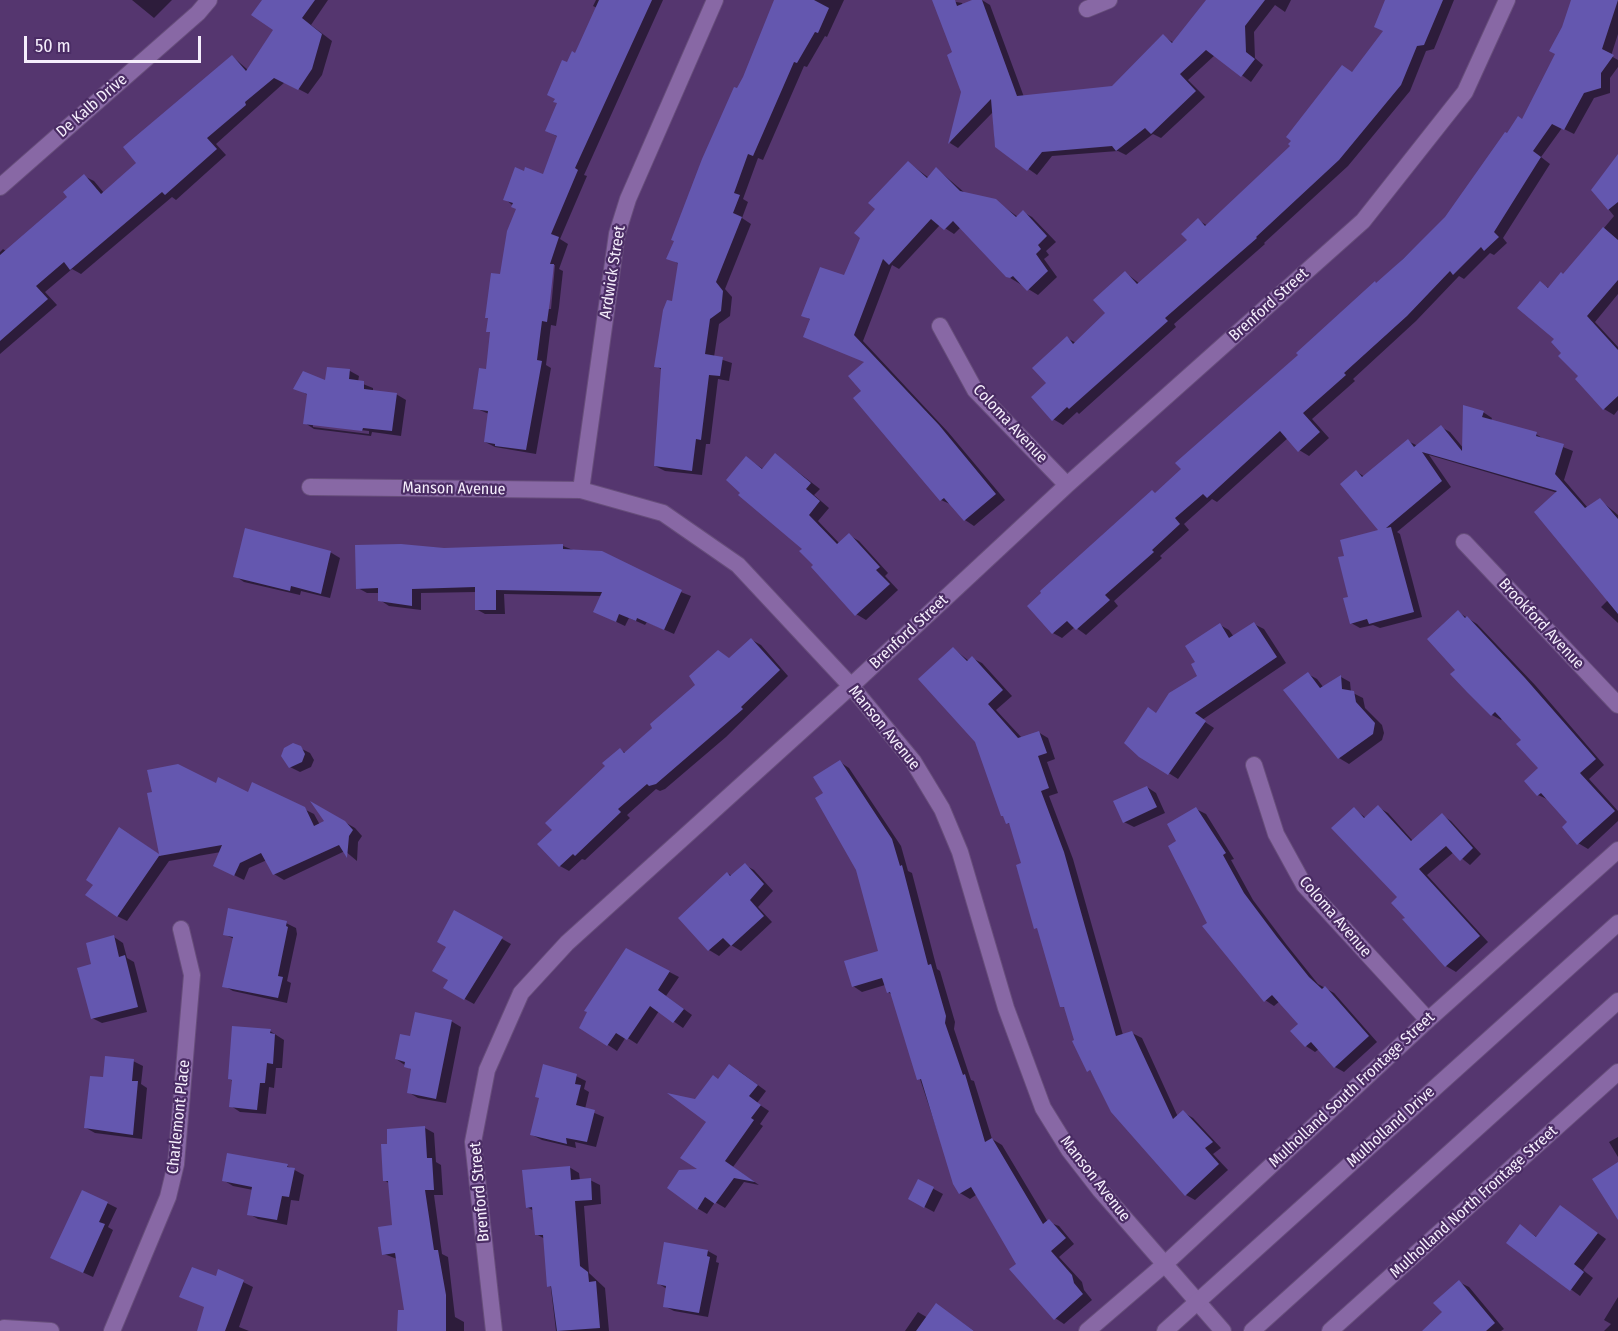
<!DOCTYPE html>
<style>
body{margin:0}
#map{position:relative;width:1618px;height:1331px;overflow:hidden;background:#55366f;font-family:"Fira Sans Condensed",sans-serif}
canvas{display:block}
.scale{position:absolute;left:24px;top:36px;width:177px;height:27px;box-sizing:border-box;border:3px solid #f5eefc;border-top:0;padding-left:8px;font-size:18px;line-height:21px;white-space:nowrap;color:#f5eefc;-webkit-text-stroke:4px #4a2c64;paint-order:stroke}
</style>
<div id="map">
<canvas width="1618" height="1331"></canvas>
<div class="scale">50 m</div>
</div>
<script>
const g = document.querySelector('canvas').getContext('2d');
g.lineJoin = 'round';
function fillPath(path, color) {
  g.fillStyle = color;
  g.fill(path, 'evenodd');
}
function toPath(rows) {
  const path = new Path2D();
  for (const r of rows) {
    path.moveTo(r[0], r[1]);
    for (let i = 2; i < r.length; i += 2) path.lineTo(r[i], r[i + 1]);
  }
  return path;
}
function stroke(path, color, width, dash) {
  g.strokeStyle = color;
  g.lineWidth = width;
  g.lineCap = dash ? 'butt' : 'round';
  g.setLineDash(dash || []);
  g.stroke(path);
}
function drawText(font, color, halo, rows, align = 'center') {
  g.font = font + ' "Fira Sans Condensed",sans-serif';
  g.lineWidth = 4.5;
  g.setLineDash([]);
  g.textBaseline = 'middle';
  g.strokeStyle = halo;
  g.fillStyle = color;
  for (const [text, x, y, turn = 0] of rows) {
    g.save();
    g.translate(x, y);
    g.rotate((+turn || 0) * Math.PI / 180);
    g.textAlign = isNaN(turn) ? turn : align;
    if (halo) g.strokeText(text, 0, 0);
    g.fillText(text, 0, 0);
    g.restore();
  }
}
const shadow = toPath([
 [132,0,172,0,154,18],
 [264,0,328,0,311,25,332,41,322,75,308,94,285,82,216,144,226,155,176,200,172,197,81,274,72,269,45,292,57,305,0,354,0,252,3,249,6,251,69,197,84,176,94,181,104,193,139,163,125,148,232,56,248,70,275,30],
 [596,0,663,0,584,175,587,176,560,239,568,244,559,269,563,271,559,307,556,326,551,325,546,365,551,368,536,454,495,447,485,442,489,414,475,408,487,371,491,333,488,331,489,319,486,317,502,276,517,209,505,199,544,176,558,137,547,131,559,103,567,64,576,54,597,8,593,6],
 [552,265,555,265,551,309,548,309],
 [776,0,844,0,827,37,825,36,807,67,804,66,763,160,758,158,743,199,748,202,742,218,751,224,725,289,732,297,730,316,719,324,714,357,732,363,729,381,718,379,710,444,706,444,702,475,665,471,655,466,662,370,656,366,673,302,679,264,668,258],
 [945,0,962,3,973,30,982,0,990,5,1024,97,1113,87,1163,36,1174,43,1207,0,1291,0,1285,12,1275,5,1254,32,1255,58,1263,65,1251,82,1215,55,1188,80,1205,97,1161,138,1153,134,1126,155,1118,151,1052,156,1037,175,995,145,993,112,958,148,950,143,963,92],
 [1387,0,1454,0,1434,49,1426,51,1410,91,1348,166,1264,243,1265,244,1174,324,1176,327,1079,414,1077,412,1063,425,1053,419,1048,383,1067,338,1076,343,1107,314,1126,273,1140,284,1189,240,1198,220,1208,226,1292,146,1385,32],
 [1573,0,1618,0,1618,34,1611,56,1618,60,1618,67,1610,78,1610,93,1594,98,1574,134,1562,128,1541,157,1550,164,1503,238,1507,243,1494,255,1490,253,1464,279,1459,276,1416,321,1353,379,1355,381,1312,419,1329,438,1309,456,1299,450,1288,438,1217,502,1212,499,1184,524,1189,530,1160,556,1162,558,1114,601,1118,606,1086,635,1075,627,1062,638,1053,633,1156,494,1446,218,1507,135,1523,121,1557,54],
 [1618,156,1618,294,1595,322,1618,347,1618,410,1614,415,1604,409,1577,379,1580,376,1556,339,1540,283,1549,288,1564,276,1614,216,1593,190],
 [909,163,929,178,937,169,965,193,996,201,1018,217,1023,212,1032,217,1056,242,1046,251,1049,255,1044,259,1057,277,1038,295,1007,276,961,227,954,234,940,225,899,269,892,265,863,341,948,432,1005,500,974,526,965,520,952,505,941,500,855,398,864,391,866,362,805,336,811,320,802,315,845,277,877,209],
 [350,371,359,376,358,382,373,388,373,391,396,394,406,400,401,436,372,432,371,436,314,429,305,423,308,395,295,388,326,382],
 [313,424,369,431,369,434,313,427],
 [1483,412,1492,418,1491,421,1536,434,1545,440,1573,451,1564,480,1588,508,1600,500,1618,515,1618,623,1601,607,1608,600,1558,493,1429,455,1451,487,1397,532,1400,534,1422,617,1380,628,1373,625,1360,628,1351,623,1346,557,1380,531,1357,472,1365,477,1408,441,1418,446,1441,427,1450,432,1464,449],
 [776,455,820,489,814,495,829,508,818,521,840,544,849,535,859,541,888,573,885,576,898,590,866,620,856,614,815,565,747,458,763,469],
 [563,546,691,596,674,634,647,622,645,625,629,618,625,626,604,616,601,596,504,594,505,614,485,614,476,609,476,592,421,593,421,610,389,606,380,600,379,593,367,593,358,588,444,550],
 [330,552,340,558,330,598,301,591,300,595,244,582,235,576],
 [1458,612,1477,624,1535,685,1604,765,1589,779,1618,811,1618,821,1588,849,1578,843,1569,822,1549,800,1538,795,1526,781,1540,768,1523,740,1503,718,1501,720,1492,715,1457,670],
 [1254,624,1264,629,1286,663,1202,720,1214,728,1178,779,1140,755,1157,714,1199,676,1197,662,1220,625,1229,630,1234,637],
 [752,640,761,645,788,676,726,737,665,789,660,791,656,789,627,815,630,818,585,860,582,859,569,871,560,866,554,830,620,750,626,753,697,685,718,651,730,659],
 [954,649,969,661,972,658,982,663,1012,696,996,710,1022,738,1038,732,1048,738,1055,759,1047,762,1058,793,1049,796,1073,859,1123,1035,1132,1033,1142,1038,1178,1117,1183,1112,1193,1118,1221,1148,1213,1154,1228,1170,1195,1200,1186,1195,1113,1112,1074,1041,1076,1040,1066,1009,1062,1006,1011,825,1008,823],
 [1308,674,1317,679,1324,688,1341,677,1350,682,1351,692,1363,698,1365,708,1382,725,1384,733,1382,740,1349,764,1339,758,1285,690],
 [300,748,310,753,314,760,311,767,300,772,290,767],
 [840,762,849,768,901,846,908,871,912,873,937,969,940,971,955,1022,954,1029,971,1080,974,1081,992,1139,1002,1145,1048,1222,1059,1226,1074,1244,1059,1257,1082,1282,1084,1290,1092,1300,1064,1324,1055,1318,1017,1264,976,1195,970,1199,960,1193,955,1184,892,995,888,992,885,985,862,992,853,986,880,952,858,869,826,793],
 [216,785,304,809,314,814,320,825,326,822,315,805,355,828,362,836,358,842,357,861,345,851,284,880,274,874,267,860,249,868,244,880,224,870,221,852,169,861,127,921,117,916,129,834,161,856,149,794],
 [1147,787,1156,793,1165,813,1134,827,1124,822],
 [1378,807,1388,813,1413,841,1442,815,1451,821,1481,854,1470,865,1454,852,1427,875,1488,942,1456,972,1446,966,1404,919,1407,918,1399,898,1354,809,1366,818],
 [1196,809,1206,814,1234,859,1231,860,1253,900,1286,944,1318,984,1334,993,1377,1042,1344,1072,1335,1067,1319,1049,1315,1052,1306,1046,1300,1024,1280,1001,1274,1006,1265,1000,1209,924,1178,842],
 [745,865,754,870,773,891,758,907,772,922,741,951,731,945,719,956,709,950,680,918,727,873,732,876],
 [455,912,511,944,474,1004,445,988,450,979,448,946],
 [286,923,296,928,297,934,287,981,291,983,287,1003,233,991,224,986,234,939,224,934],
 [114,937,123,943,127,958,134,962,147,1012,102,1023,92,1018,93,965],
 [627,950,679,977,666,996,692,1015,683,1028,659,1011,637,1044,626,1037,617,1051,581,1027],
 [451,1021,461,1027,446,1103,418,1098,408,1092,412,1070,396,1059,412,1038],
 [270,1031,284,1040,282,1068,276,1068,274,1088,269,1087,266,1114,240,1112,231,1106,233,1081,229,1079],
 [133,1061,143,1066,141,1084,147,1088,142,1139,95,1133,86,1128,104,1079],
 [739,1071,766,1091,757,1103,769,1111,760,1124,763,1126,733,1167,759,1185,744,1182,725,1208,715,1202,707,1214,697,1208,708,1122,696,1101],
 [576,1076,586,1081,584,1089,589,1092,585,1109,604,1117,596,1147,575,1142,576,1148,542,1140,532,1135],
 [425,1128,434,1133,436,1162,441,1165,443,1195,434,1195,442,1254,448,1257,455,1317,464,1322,464,1331,398,1331,406,1312,397,1259,384,1254,393,1226,390,1184,384,1180,389,1145],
 [1618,1137,1618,1157,1609,1142],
 [287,1166,304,1175,299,1201,291,1200,287,1225,258,1219,249,1214,253,1190,233,1186,223,1180],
 [569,1167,579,1173,580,1181,590,1180,600,1185,601,1204,584,1206,589,1273,605,1288,609,1331,556,1331,545,1239,536,1234,534,1211,527,1207],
 [919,1181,943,1194,934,1212,919,1204],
 [107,1203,117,1208,108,1227,113,1230,93,1277,51,1258],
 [1561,1207,1606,1239,1583,1270,1593,1278,1580,1296,1508,1243,1521,1226,1538,1238],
 [708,1251,717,1256,716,1262,719,1263,708,1317,674,1311,664,1306,667,1289,659,1284],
 [216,1278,243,1282,253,1287,239,1327,249,1331,198,1331],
 [1459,1282,1469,1287,1504,1329,1501,1331,1424,1331,1444,1313],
 [1618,1297,1618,1331,1604,1331,1611,1324,1604,1320],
 [946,1311,974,1331,905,1331,918,1312,928,1318]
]);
const building = toPath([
 [262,0,315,0,302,18,322,34,312,69,298,90,274,78,245,102,246,105,207,138,217,149,165,195,162,192,70,270,64,262,36,286,48,299,0,341,0,255,67,197,63,192,84,174,101,194,136,163,123,147,232,55,246,71,273,30,251,15],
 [599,0,652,0,575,168,578,170,551,234,559,237,550,264,554,264,550,301,547,322,542,321,537,360,542,361,526,450,495,446,495,444,484,442,488,411,473,409,479,368,486,369,490,332,486,332,488,318,485,318,491,273,500,274,507,231,516,209,511,207,513,203,503,200,515,167,524,171,525,167,543,174,557,136,545,131,557,103,553,102,555,99,547,95,562,60,567,62,572,51,575,53],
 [774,0,814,0,829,8,818,33,815,32,797,63,794,62,753,156,748,154,734,193,740,195,733,213,742,217,716,282,723,291,721,311,710,319,705,354,723,357,720,376,709,375,701,440,696,439,692,471,654,466,661,368,654,367,663,310,667,300,672,301,678,263,666,259,674,241,671,240,702,159,734,87,737,88,743,77],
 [932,0,955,0,957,6,972,0,982,0,1017,96,1112,86,1163,34,1172,43,1206,0,1265,0,1245,26,1246,52,1255,59,1241,77,1206,50,1180,74,1196,91,1151,134,1145,128,1116,151,1112,146,1042,152,1027,171,995,147,991,99,948,144,961,92,947,55,952,52],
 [1385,0,1443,0,1424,45,1417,46,1401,85,1339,160,1256,237,1257,238,1165,318,1168,321,1069,409,1067,407,1052,421,1031,397,1046,383,1032,368,1067,336,1073,344,1105,313,1093,300,1125,271,1137,284,1187,240,1181,234,1198,218,1205,226,1290,146,1288,144,1291,141,1286,137,1342,65,1352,72,1383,31,1374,27],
 [1571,0,1618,0,1602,49,1614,55,1601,73,1601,88,1584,93,1564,130,1552,124,1533,151,1541,157,1494,232,1499,237,1484,251,1481,247,1453,275,1450,271,1407,316,1344,373,1346,375,1303,413,1320,432,1298,452,1280,431,1207,498,1203,494,1175,518,1180,524,1152,550,1154,552,1105,595,1110,600,1076,630,1067,621,1052,634,1027,606,1041,593,1040,591,1152,490,1155,493,1181,469,1175,463,1298,355,1296,353,1375,281,1376,283,1403,259,1445,217,1505,132,1507,133,1518,116,1522,119,1555,54,1549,51,1562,27],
 [1618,154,1618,202,1608,210,1591,190],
 [908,161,927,178,936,167,960,191,996,199,1016,217,1023,210,1047,236,1038,245,1041,249,1036,254,1048,271,1027,291,1013,276,1010,278,1006,277,953,221,944,230,931,219,889,265,883,259,854,335,939,425,996,494,964,521,944,498,940,501,853,398,861,391,848,376,864,362,803,337,810,319,801,316,820,267,844,275,860,238,854,233,875,209,868,203],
 [1603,227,1618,240,1618,280,1587,316,1618,350,1618,396,1603,410,1575,379,1578,376,1558,356,1561,353,1551,342,1554,339,1517,308,1540,281,1548,288,1561,272,1563,274],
 [327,367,350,369,349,379,364,381,364,389,397,393,392,431,363,428,362,431,303,424,307,394,293,389,303,371,325,380],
 [1463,405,1484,411,1482,417,1537,432,1536,436,1564,444,1555,474,1585,508,1600,498,1618,519,1618,614,1534,512,1557,491,1422,452,1442,481,1386,528,1391,527,1414,612,1369,624,1367,619,1350,624,1343,598,1348,597,1338,557,1344,556,1340,540,1378,530,1340,484,1356,470,1362,477,1408,439,1414,447,1441,425,1462,451],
 [775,453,811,483,806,489,820,501,809,515,837,544,849,533,880,567,876,570,890,584,855,616,811,567,813,565,799,551,802,549,738,495,740,493,726,480,746,456,762,469],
 [245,528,331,551,321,594,291,586,290,591,233,577],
 [401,544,444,548,563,544,563,549,602,551,682,590,664,630,637,618,636,621,619,614,616,622,593,612,602,592,496,590,496,610,475,610,475,587,412,589,412,606,378,601,378,588,356,589,355,545],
 [1458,610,1465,618,1467,616,1525,678,1596,759,1580,773,1615,811,1577,845,1562,827,1567,822,1541,793,1537,796,1524,781,1538,768,1516,744,1521,740,1495,712,1491,716,1467,692,1450,674,1455,670,1427,639],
 [1254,622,1277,657,1195,713,1206,721,1168,775,1139,757,1124,743,1148,707,1156,713,1169,693,1197,676,1191,664,1195,662,1185,646,1220,623,1229,638],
 [751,638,780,670,741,707,743,709,656,784,649,786,647,784,618,809,621,812,575,856,573,854,559,867,537,844,552,830,545,823,605,766,602,763,620,748,624,753,652,728,650,724,695,685,689,676,718,650,729,658],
 [953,647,967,661,972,656,1003,690,988,704,1018,738,1039,731,1047,753,1038,756,1049,788,1041,791,1064,852,1116,1036,1132,1031,1173,1119,1183,1110,1213,1142,1205,1148,1219,1164,1185,1196,1111,1112,1090,1070,1087,1072,1072,1041,1074,1040,1064,1007,1060,1007,1037,928,1034,929,1016,865,1021,863,1009,823,1006,824,1003,816,1001,816,975,742,918,679],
 [1308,672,1320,688,1341,675,1342,689,1354,691,1356,702,1375,723,1373,734,1338,759,1283,690],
 [293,743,301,746,305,754,302,762,289,768,281,756,284,748],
 [840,760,892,839,900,866,902,865,928,965,931,964,946,1016,945,1023,963,1075,965,1074,985,1142,992,1138,1043,1224,1049,1219,1066,1238,1051,1251,1072,1275,1074,1283,1083,1294,1054,1320,1009,1269,1016,1264,971,1187,959,1194,953,1184,921,1079,917,1080,890,992,887,993,882,978,852,987,844,961,878,951,856,870,815,798,823,793,813,777],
 [178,764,216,783,218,777,248,792,252,782,305,807,314,826,324,821,310,801,345,821,353,830,349,836,347,858,339,845,273,875,261,853,240,863,234,876,213,866,222,845,159,856,117,917,85,895,93,885,86,880,119,827,159,854,147,793,152,792,147,770],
 [1147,786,1157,807,1123,823,1113,801],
 [1378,805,1411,841,1442,813,1473,848,1460,861,1446,846,1419,869,1480,936,1445,967,1402,919,1405,918,1391,903,1397,897,1331,828,1354,807,1364,818],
 [1196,807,1226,853,1223,855,1244,893,1277,937,1309,977,1322,989,1325,986,1369,1036,1334,1068,1311,1042,1305,1047,1290,1031,1298,1024,1272,995,1264,1002,1202,926,1207,923,1168,846,1176,841,1167,824],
 [745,863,764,884,750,900,764,916,731,946,723,938,708,951,678,918,727,872,730,876],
 [228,908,287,921,286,926,288,927,278,976,283,977,278,998,222,987,233,937,223,935],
 [454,910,503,937,464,1000,443,988,448,980,432,971,446,947,437,942],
 [114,935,119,957,125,955,138,1007,91,1019,77,968,91,964,86,943],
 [626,948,670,971,658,990,684,1009,673,1023,650,1006,627,1040,616,1033,607,1046,579,1028,587,1012,584,1011],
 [415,1012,452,1020,436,1099,407,1093,411,1069,404,1067,405,1062,395,1059,400,1034,410,1036],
 [232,1026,271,1029,270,1033,275,1034,273,1064,267,1063,265,1083,260,1083,257,1110,229,1107,232,1080,228,1079],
 [105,1056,134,1059,132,1081,138,1081,133,1135,84,1128,90,1076,103,1077],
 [543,1064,577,1074,575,1084,581,1085,576,1105,595,1110,587,1142,566,1138,567,1144,530,1135,539,1098,535,1097],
 [729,1064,758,1085,749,1096,761,1105,751,1118,754,1120,725,1161,755,1182,734,1178,715,1204,705,1197,697,1210,667,1188,679,1170,697,1169,680,1158,706,1122,667,1093,695,1099,713,1075,718,1079],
 [425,1126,427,1158,432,1158,434,1190,425,1190,434,1250,438,1250,446,1295,446,1331,397,1331,398,1310,404,1310,395,1253,382,1255,378,1227,392,1225,388,1181,383,1181,381,1144,387,1144,387,1129],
 [227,1153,288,1164,287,1167,295,1168,289,1197,282,1196,277,1220,247,1215,252,1187,222,1181],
 [1618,1162,1618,1220,1592,1179],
 [570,1166,571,1180,591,1178,592,1200,575,1201,580,1266,588,1272,589,1282,596,1281,600,1328,557,1331,551,1286,547,1287,543,1235,535,1235,532,1207,526,1208,522,1170],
 [918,1179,934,1187,924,1208,908,1199],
 [82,1190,108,1202,99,1222,105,1224,83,1273,50,1258],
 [1560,1205,1598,1233,1574,1264,1584,1272,1570,1291,1506,1243,1520,1224,1536,1237],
 [664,1242,708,1250,707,1256,710,1257,699,1313,663,1307,666,1286,657,1284],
 [192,1267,216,1276,218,1269,244,1280,225,1331,197,1331,204,1307,179,1297],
 [1459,1280,1495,1323,1486,1331,1422,1331,1442,1312,1433,1303],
 [936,1303,974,1331,916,1331]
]);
const minor = toPath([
 [1087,9,1109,0],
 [0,187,198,13,209,0],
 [940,326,975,390,1067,485],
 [310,487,581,490,663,513,738,565,851,686,913,761,942,809,960,852,1006,1008,1043,1108,1069,1150,1100,1190,1223,1331],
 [581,490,617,234,628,199,715,0],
 [1464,542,1618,705],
 [1254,765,1276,834,1304,885,1428,1020],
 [4,1328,51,1331],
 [112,1331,168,1197,176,1164,192,975,181,929],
 [494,1331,473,1142,487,1070,521,993,567,943,851,686,1067,485,1363,221,1465,92,1507,0],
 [1087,1331,1165,1264,1428,1020,1618,850],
 [1330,1331,1618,1072]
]);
const secondary = toPath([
 [1165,1331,1618,923],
 [1252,1331,1618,1001]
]);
const streetNames = [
 ["De Kalb Drive",92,106,-41],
 ["Ardwick Street",613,272,-81],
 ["Brenford Street",1269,305,-42],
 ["Coloma Avenue",1010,424,47],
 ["Manson Avenue",454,489,1],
 ["Brookford Avenue",1541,624,47],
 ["Brenford Street",909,632,-43],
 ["Manson Avenue",884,728,51],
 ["Coloma Avenue",1335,917,49],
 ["Mulholland South Frontage Street",1352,1090,-43],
 ["Charlemont Place",179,1117,-84],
 ["Mulholland Drive",1391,1127,-42],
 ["Manson Avenue",1095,1179,52],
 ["Brenford Street",480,1192,-95],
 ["Mulholland North Frontage Street",1474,1202,-42]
];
fillPath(shadow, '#0007');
fillPath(building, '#6457af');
stroke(minor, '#674e7b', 18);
stroke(secondary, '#674e7b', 18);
stroke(minor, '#8868a5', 16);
stroke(secondary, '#8868a5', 16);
drawText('16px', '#f5eefc', '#4a2c64', streetNames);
</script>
